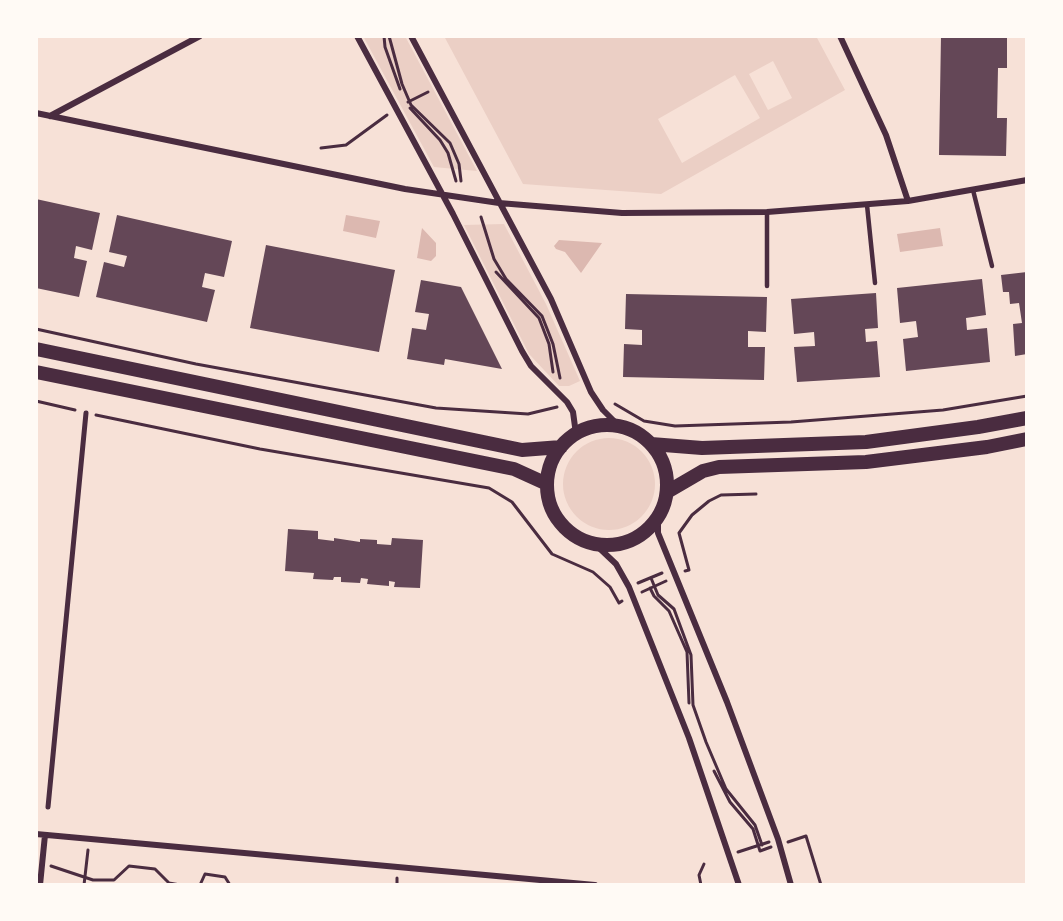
<!DOCTYPE html>
<style>
body{margin:0}
#map{position:relative;width:1063px;height:921px;overflow:hidden;background:#f7e1d7;font-family:"Fira Sans Condensed",sans-serif}
canvas{display:block}
.frame{position:absolute;inset:0;border:38px solid #fffaf5;pointer-events:none}
</style>
<div id="map">
<canvas width="1063" height="921"></canvas>
<div class="frame"></div>
</div>
<script>
const g = document.querySelector('canvas').getContext('2d');
g.lineJoin = 'round';
function fillPath(path, color) {
  g.fillStyle = color;
  g.fill(path, 'evenodd');
}
function toPath(rows) {
  const path = new Path2D();
  for (const r of rows) {
    if (r.length === 3) {
      path.moveTo(r[0] + r[2], r[1]);
      path.arc(r[0], r[1], r[2], 0, 2 * Math.PI);
      continue;
    }
    path.moveTo(r[0], r[1]);
    for (let i = 2; i < r.length; i += 2) path.lineTo(r[i], r[i + 1]);
  }
  return path;
}
function stroke(path, color, width, dash) {
  g.strokeStyle = color;
  g.lineWidth = width;
  g.lineCap = dash ? 'butt' : 'round';
  g.setLineDash(dash || []);
  g.stroke(path);
}
const green = toPath([
 [363,36,405,36,477,171,434,167],
 [444,36,816,36,845,90,661,194,523,184],
 [773,61,792,98,768,110,749,74],
 [735,75,760,118,682,163,658,119],
 [504,224,546,304,580,381,569,386,559,386,529,354,464,225],
 [609,484,46]
]);
const water = toPath([
 [346,215,380,221,376,238,343,231],
 [422,228,436,243,436,256,431,261,417,258],
 [940,228,943,246,900,252,897,234],
 [559,240,602,243,581,273,565,252,556,249,554,246]
]);
const building = toPath([
 [941,36,1007,36,1007,68,998,68,997,118,1007,118,1006,156,939,155],
 [36,199,100,213,92,250,76,246,74,258,87,261,79,297,36,288],
 [117,215,232,241,224,277,205,273,202,287,215,290,207,322,96,297,104,262,124,267,127,256,109,252],
 [266,245,395,270,379,352,250,328],
 [1027,272,1027,354,1015,356,1013,324,1022,323,1019,303,1010,304,1009,292,1003,292,1001,275],
 [982,279,986,315,966,318,967,330,987,328,990,362,906,371,903,339,918,337,916,321,900,323,897,288],
 [421,280,461,287,502,369,445,359,444,365,407,359,412,328,426,330,429,314,415,312],
 [876,293,878,328,865,329,866,342,877,341,880,377,797,382,794,347,815,346,814,332,794,334,791,299],
 [626,294,767,297,766,332,748,331,748,347,765,347,764,380,623,377,624,344,642,345,642,330,625,329],
 [288,529,318,531,318,539,334,541,334,538,360,542,360,539,377,540,377,544,391,545,392,538,423,540,420,588,394,587,395,582,389,581,389,586,367,584,368,579,361,578,360,583,341,582,341,577,334,577,333,580,313,579,314,573,285,571]
]);
const path = toPath([
 [384,36,385,47,400,89],
 [389,36,402,84,411,105,450,143,459,164,461,181],
 [408,102,428,92],
 [410,108,440,140,448,153,456,181],
 [321,148,346,145,387,115],
 [481,217,494,259,506,279,542,316,553,344,560,378],
 [496,272,539,318,549,344,553,372],
 [36,329,196,364,436,408,528,414,557,407],
 [36,401,75,410],
 [615,404,644,421,675,426,791,422,943,410,1027,396],
 [96,415,260,449,489,488,512,502,552,554,593,572,610,587,619,603,622,601],
 [685,571,689,570,679,533,692,515,709,501,721,495,756,494],
 [651,578,658,595,674,609,691,655,693,705,706,742,726,789,755,825,762,845],
 [638,583,662,573],
 [650,588,654,596,669,611,687,652,689,703],
 [642,592,666,581],
 [714,771,730,802,753,829,760,851,771,847],
 [788,842,806,836,821,885],
 [738,852,769,842],
 [51,866,93,880,114,880,129,866,155,869,169,883,180,885],
 [84,885,88,850],
 [200,885,205,874,225,877,230,885],
 [397,885,397,878],
 [701,885,699,875,704,864]
]);
const service = toPath([
 [973,190,992,266],
 [867,205,875,283],
 [767,212,767,286]
]);
const pedestrian = toPath([
 [48,807,86,413]
]);
const minor = toPath([
 [357,36,453,214,522,351,531,366,567,402,573,412,576,434],
 [411,36,551,299,591,392,603,410,620,427],
 [840,36,886,135,908,201],
 [36,113,405,189,499,203,622,213,767,212,908,201,1027,180],
 [50,116,200,36],
 [658,517,658,533,727,702,778,839,791,885],
 [596,545,616,564,629,587,689,738,739,885],
 [36,834,595,885],
 [40,885,45,835]
]);
const primary = toPath([
 [36,349,522,450,561,447],
 [36,372,514,469,547,484],
 [607,485,60],
 [651,444,702,448,866,442,978,427,1027,418],
 [667,492,703,471,719,467,866,462,987,447,1027,439]
]);
fillPath(green, '#ebcfc5');
fillPath(water, '#dcb8b0');
fillPath(building, '#644757');
stroke(path, '#4a2c40', 3);
stroke(service, '#4a2c40', 4.5);
stroke(pedestrian, '#4a2c40', 5);
stroke(minor, '#4a2c40', 6);
stroke(primary, '#4a2c40', 14);
</script>
